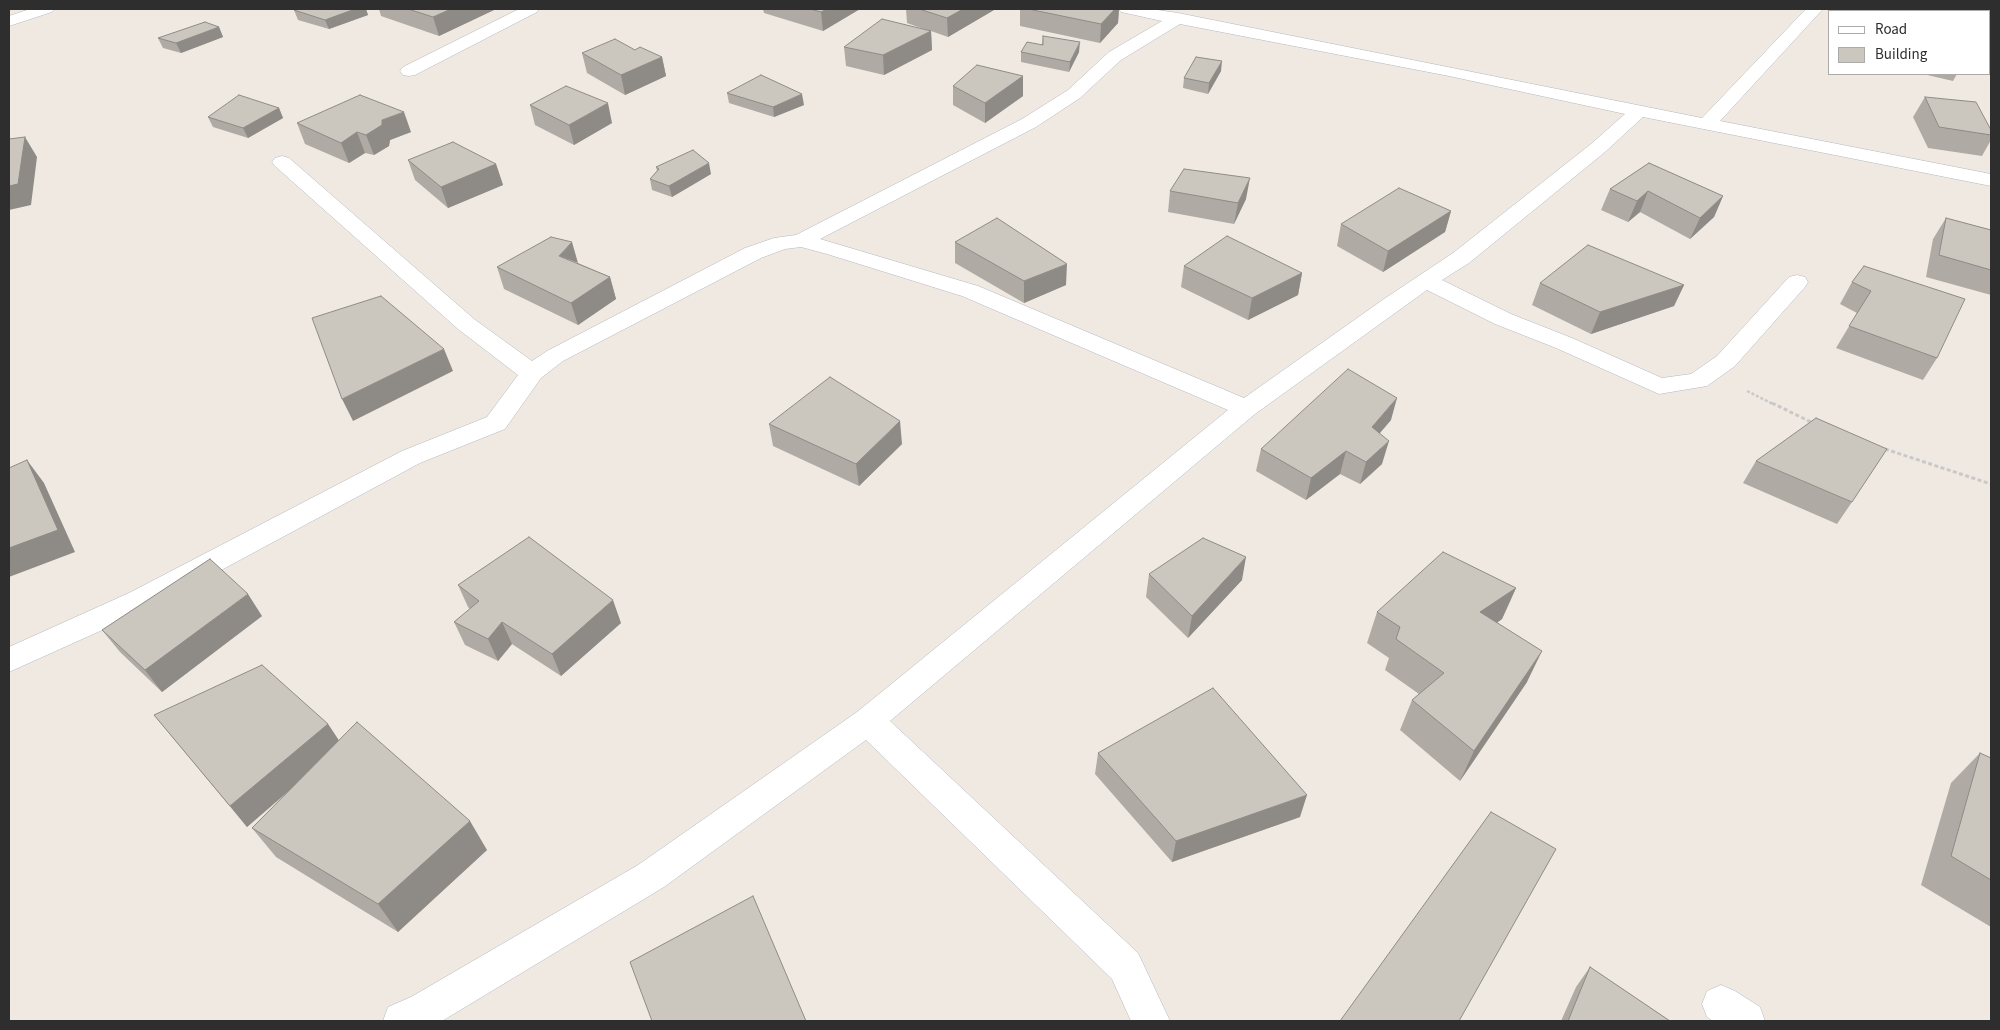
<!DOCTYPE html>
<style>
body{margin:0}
#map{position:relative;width:2000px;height:1030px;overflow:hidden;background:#efe9e1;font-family:"Source Sans 3",sans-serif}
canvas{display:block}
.frame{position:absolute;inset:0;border:10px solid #2e2e2e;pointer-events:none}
.legend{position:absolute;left:1828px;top:10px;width:162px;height:65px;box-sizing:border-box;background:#fff;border:1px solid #ababab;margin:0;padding:6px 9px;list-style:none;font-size:15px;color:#2e2e2e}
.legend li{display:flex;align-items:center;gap:10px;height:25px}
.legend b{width:25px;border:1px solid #ababab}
</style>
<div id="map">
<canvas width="2000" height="1030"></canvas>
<div class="frame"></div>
<ul class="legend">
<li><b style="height:6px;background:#fff"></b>Road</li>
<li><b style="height:14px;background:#cbc7bf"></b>Building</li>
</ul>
</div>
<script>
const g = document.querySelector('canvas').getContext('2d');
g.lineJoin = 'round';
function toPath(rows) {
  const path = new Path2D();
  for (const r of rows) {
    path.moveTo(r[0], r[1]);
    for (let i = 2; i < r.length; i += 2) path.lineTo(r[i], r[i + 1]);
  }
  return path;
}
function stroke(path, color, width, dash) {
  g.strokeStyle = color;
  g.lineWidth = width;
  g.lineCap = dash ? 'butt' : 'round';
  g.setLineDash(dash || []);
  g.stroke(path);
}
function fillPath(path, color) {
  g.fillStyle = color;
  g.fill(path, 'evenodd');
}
const pathFar1 = toPath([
 [1747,391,1775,405]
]);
const path = toPath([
 [1772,403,1813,423],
 [1885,449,1991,484]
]);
const street = toPath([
 [30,9,54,9,52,12,9,26,9,16,30,9],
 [519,9,539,9,537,12,415,75,409,76,403,75,400,71,403,67,519,9],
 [1119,9,1151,9,1178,13,1702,118,1806,9,1823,9,1720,121,1991,174,1991,186,1643,117,1605,152,1469,263,1442,280,1511,314,1572,338,1662,378,1691,374,1717,356,1789,277,1797,275,1805,277,1808,282,1805,287,1735,366,1707,386,1659,394,1556,348,1495,324,1427,290,1255,414,890,721,1138,953,1170,1021,1131,1021,1112,979,866,740,664,887,442,1021,383,1021,388,1007,411,997,638,865,857,712,1228,410,962,296,827,254,801,247,785,249,761,258,563,361,541,378,505,429,420,463,149,609,9,672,9,647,129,593,402,451,487,417,518,375,458,329,275,166,272,162,275,158,282,156,289,158,474,319,532,361,547,351,745,248,774,238,796,235,1022,119,1068,90,1109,52,1162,21,1121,12,1119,9],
 [1180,24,1449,76,1625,114,1591,144,1453,253,1384,299,1244,398,978,286,820,239,1036,127,1080,98,1121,60,1180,24],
 [1721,985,1735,991,1760,1007,1765,1021,1713,1021,1707,1017,1702,1004,1707,991,1721,985]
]);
const wall = toPath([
 [298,9,366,9,368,15,329,29,298,20,294,10],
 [379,9,494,9,494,10,439,36,381,16],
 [763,9,860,9,823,31,764,13],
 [906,9,994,9,994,10,948,37,931,31,932,50,884,75,846,66,844,47,929,31,907,23],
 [1020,9,1119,9,1118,23,1100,43,1020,26],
 [219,27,223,37,181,53,163,48,158,38],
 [1043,36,1079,52,1069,72,1021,62,1021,52,1042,44],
 [582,53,662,57,666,76,625,95,587,73],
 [1221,71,1208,94,1183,88,1184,78],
 [1923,74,1957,74,1953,81],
 [1023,76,1023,96,985,123,953,105,953,86],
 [727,93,804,105,774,117,729,103],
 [1925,97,1991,130,1991,140,1982,156,1928,148,1913,117],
 [530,105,612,123,574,145,535,125],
 [279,108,283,118,248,138,213,127,208,117],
 [297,123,411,132,390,140,389,146,374,155,365,153,349,163,305,144],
 [408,160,496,164,503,185,448,208,415,180],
 [1649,163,1723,196,1714,217,1690,239,1640,212,1628,222,1601,210,1610,189],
 [656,167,711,174,672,197,652,190,650,179,657,171],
 [1170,191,1246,199,1234,224,1168,212],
 [1451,211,1445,232,1383,272,1337,246,1341,224],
 [1946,218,1991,230,1991,295,1926,277,1933,239],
 [955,242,1066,285,1024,303,955,263],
 [578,263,610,277,616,299,578,325,504,289,497,267],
 [1184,266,1302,273,1298,295,1248,320,1181,287],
 [1864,266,1937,358,1923,380,1836,348,1857,313,1840,304,1852,282],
 [1540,283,1684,285,1674,306,1591,334,1532,305],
 [1391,420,1380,433,1382,464,1360,484,1340,474,1306,500,1256,471,1261,449],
 [769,424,902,444,859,486,773,446],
 [1756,461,1852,502,1837,524,1743,483],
 [1149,574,1242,580,1188,638,1146,597],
 [458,585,621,623,561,676,512,644,498,661,465,645,454,622,470,609,468,607],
 [1516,588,1502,619,1497,623,1527,682,1460,781,1400,730,1412,700,1419,694,1385,670,1389,658,1367,643,1377,612],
 [262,616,162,692,120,652,102,630],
 [154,715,328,724,339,741,487,850,398,932,276,857,252,828,291,789,247,827],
 [1098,753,1300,817,1172,862,1095,774],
 [1980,753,1991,758,1991,927,1921,885,1951,783],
 [1590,967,1670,1021,1561,1021,1576,987]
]);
const shadedWall = toPath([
 [355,9,366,9,368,15,329,29,325,20],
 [451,9,494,9,494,10,439,36,433,17],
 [827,9,860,9,823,31,821,12],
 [963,9,994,9,994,10,948,37,947,18],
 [1115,9,1119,9,1118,23,1100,43,1101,24],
 [219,27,223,37,181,53,176,43],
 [931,31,932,50,884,75,883,55],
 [1080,42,1079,52,1069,72,1070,62],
 [662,57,666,76,625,95,621,75],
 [1222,61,1221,71,1208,94,1209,83],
 [1023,76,1023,96,985,123,985,103],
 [802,94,804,105,774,117,773,107],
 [608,103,612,123,574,145,569,125],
 [279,108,283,118,248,138,243,128],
 [404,112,411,132,390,140,389,146,374,155,366,135,382,120],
 [357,132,365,153,349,163,341,143],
 [25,137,37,157,31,205,9,210,9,186],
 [709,163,711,174,672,197,669,186],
 [496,164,503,185,448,208,441,187],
 [1250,178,1246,199,1234,224,1238,203],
 [1648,191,1640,212,1628,222,1637,201],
 [1723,196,1714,217,1690,239,1700,218],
 [1451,211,1445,232,1383,272,1388,251],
 [572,242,578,263,559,256],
 [1067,264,1066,285,1024,303,1024,281],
 [1302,273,1298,295,1248,320,1252,298],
 [610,277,616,299,578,325,571,303],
 [1684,285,1674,306,1591,334,1600,312],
 [444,349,453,371,353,421,342,399],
 [1397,398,1391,420,1366,449,1372,427],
 [900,421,902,444,859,486,856,464],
 [1389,441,1382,464,1360,484,1366,462],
 [1346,451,1340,474,1306,500,1311,478],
 [27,460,44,483,75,552,9,577,9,548],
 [1246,557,1242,580,1188,638,1192,616],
 [1516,588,1502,619,1467,643,1480,612],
 [248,594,262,616,162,692,145,670],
 [613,600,621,623,561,676,552,654],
 [502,622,512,644,498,661,488,639],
 [1542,651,1527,682,1460,781,1474,751],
 [328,724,342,745,247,827,230,806],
 [1307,795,1300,817,1172,862,1176,841],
 [470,821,487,850,398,932,378,904]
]);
const building = toPath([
 [298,9,355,9,325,20,294,10,298,9],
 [408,9,451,9,433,17,408,9],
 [810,9,827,9,821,12,810,9],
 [919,9,963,9,947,18,919,9],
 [1028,9,1115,9,1101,24,1028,9],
 [882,19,931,31,883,55,844,47,882,19],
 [205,22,219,27,176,43,158,38,205,22],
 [1043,36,1080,42,1070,62,1021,52,1027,42,1043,45,1043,36],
 [615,39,635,50,640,47,662,57,621,75,582,53,615,39],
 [1196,57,1222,61,1209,83,1184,78,1196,57],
 [977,65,1023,76,985,103,953,86,977,65],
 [761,75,802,94,773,107,727,93,761,75],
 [566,86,608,103,569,125,530,105,566,86],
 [239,95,279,108,243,128,208,117,239,95],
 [360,95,404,112,382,120,382,125,366,135,357,132,341,143,297,123,360,95],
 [1925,97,1976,102,1991,130,1991,135,1939,127,1925,97],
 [25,137,18,184,9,186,9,139,25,137],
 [453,142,496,164,441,187,408,160,453,142],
 [693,150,709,163,669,186,650,179,659,169,656,167,693,150],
 [1649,163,1723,196,1700,218,1648,191,1637,201,1610,189,1649,163],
 [1184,169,1250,178,1238,203,1170,191,1184,169],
 [1399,188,1451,211,1388,251,1341,224,1399,188],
 [997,218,1067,264,1024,281,955,242,997,218],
 [1946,218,1991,230,1991,270,1939,255,1946,218],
 [1227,236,1302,273,1252,298,1184,266,1227,236],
 [551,237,572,242,559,256,610,277,571,303,497,267,551,237],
 [1588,245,1684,285,1600,312,1540,283,1588,245],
 [1864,266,1965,299,1937,358,1849,326,1871,291,1852,282,1864,266],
 [381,296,444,349,342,399,312,318,381,296],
 [1348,369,1397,398,1372,427,1389,441,1366,462,1346,451,1311,478,1261,449,1348,369],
 [830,377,900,421,856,464,769,424,830,377],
 [1816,418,1887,449,1852,502,1756,461,1816,418],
 [27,460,58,530,9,548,9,468,27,460],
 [529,537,613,600,552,654,502,622,488,639,454,622,479,601,458,585,529,537],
 [1203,538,1246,557,1192,616,1149,574,1203,538],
 [1443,552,1516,588,1480,612,1542,651,1474,751,1412,700,1444,673,1396,639,1400,627,1377,612,1443,552],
 [210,559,248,594,145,670,102,630,210,559],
 [262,665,328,724,230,806,154,715,262,665],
 [1213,688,1307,795,1176,841,1098,753,1213,688],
 [357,722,470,821,378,904,252,828,357,722],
 [1980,753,1991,758,1991,880,1951,856,1980,753],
 [1491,812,1556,849,1459,1021,1340,1021,1491,812],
 [753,896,806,1021,652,1021,630,962,753,896],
 [1590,967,1670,1021,1568,1021,1590,967]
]);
stroke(street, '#b4b7c1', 1);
stroke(pathFar1, '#c9c9c9', 2.5, [3, 2]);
stroke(path, '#c9c9c9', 3, [4, 2.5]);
fillPath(street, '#fff');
fillPath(wall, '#afaba4');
fillPath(shadedWall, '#8e8b86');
fillPath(building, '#cbc7bf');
stroke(building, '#8e8b86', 1);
</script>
